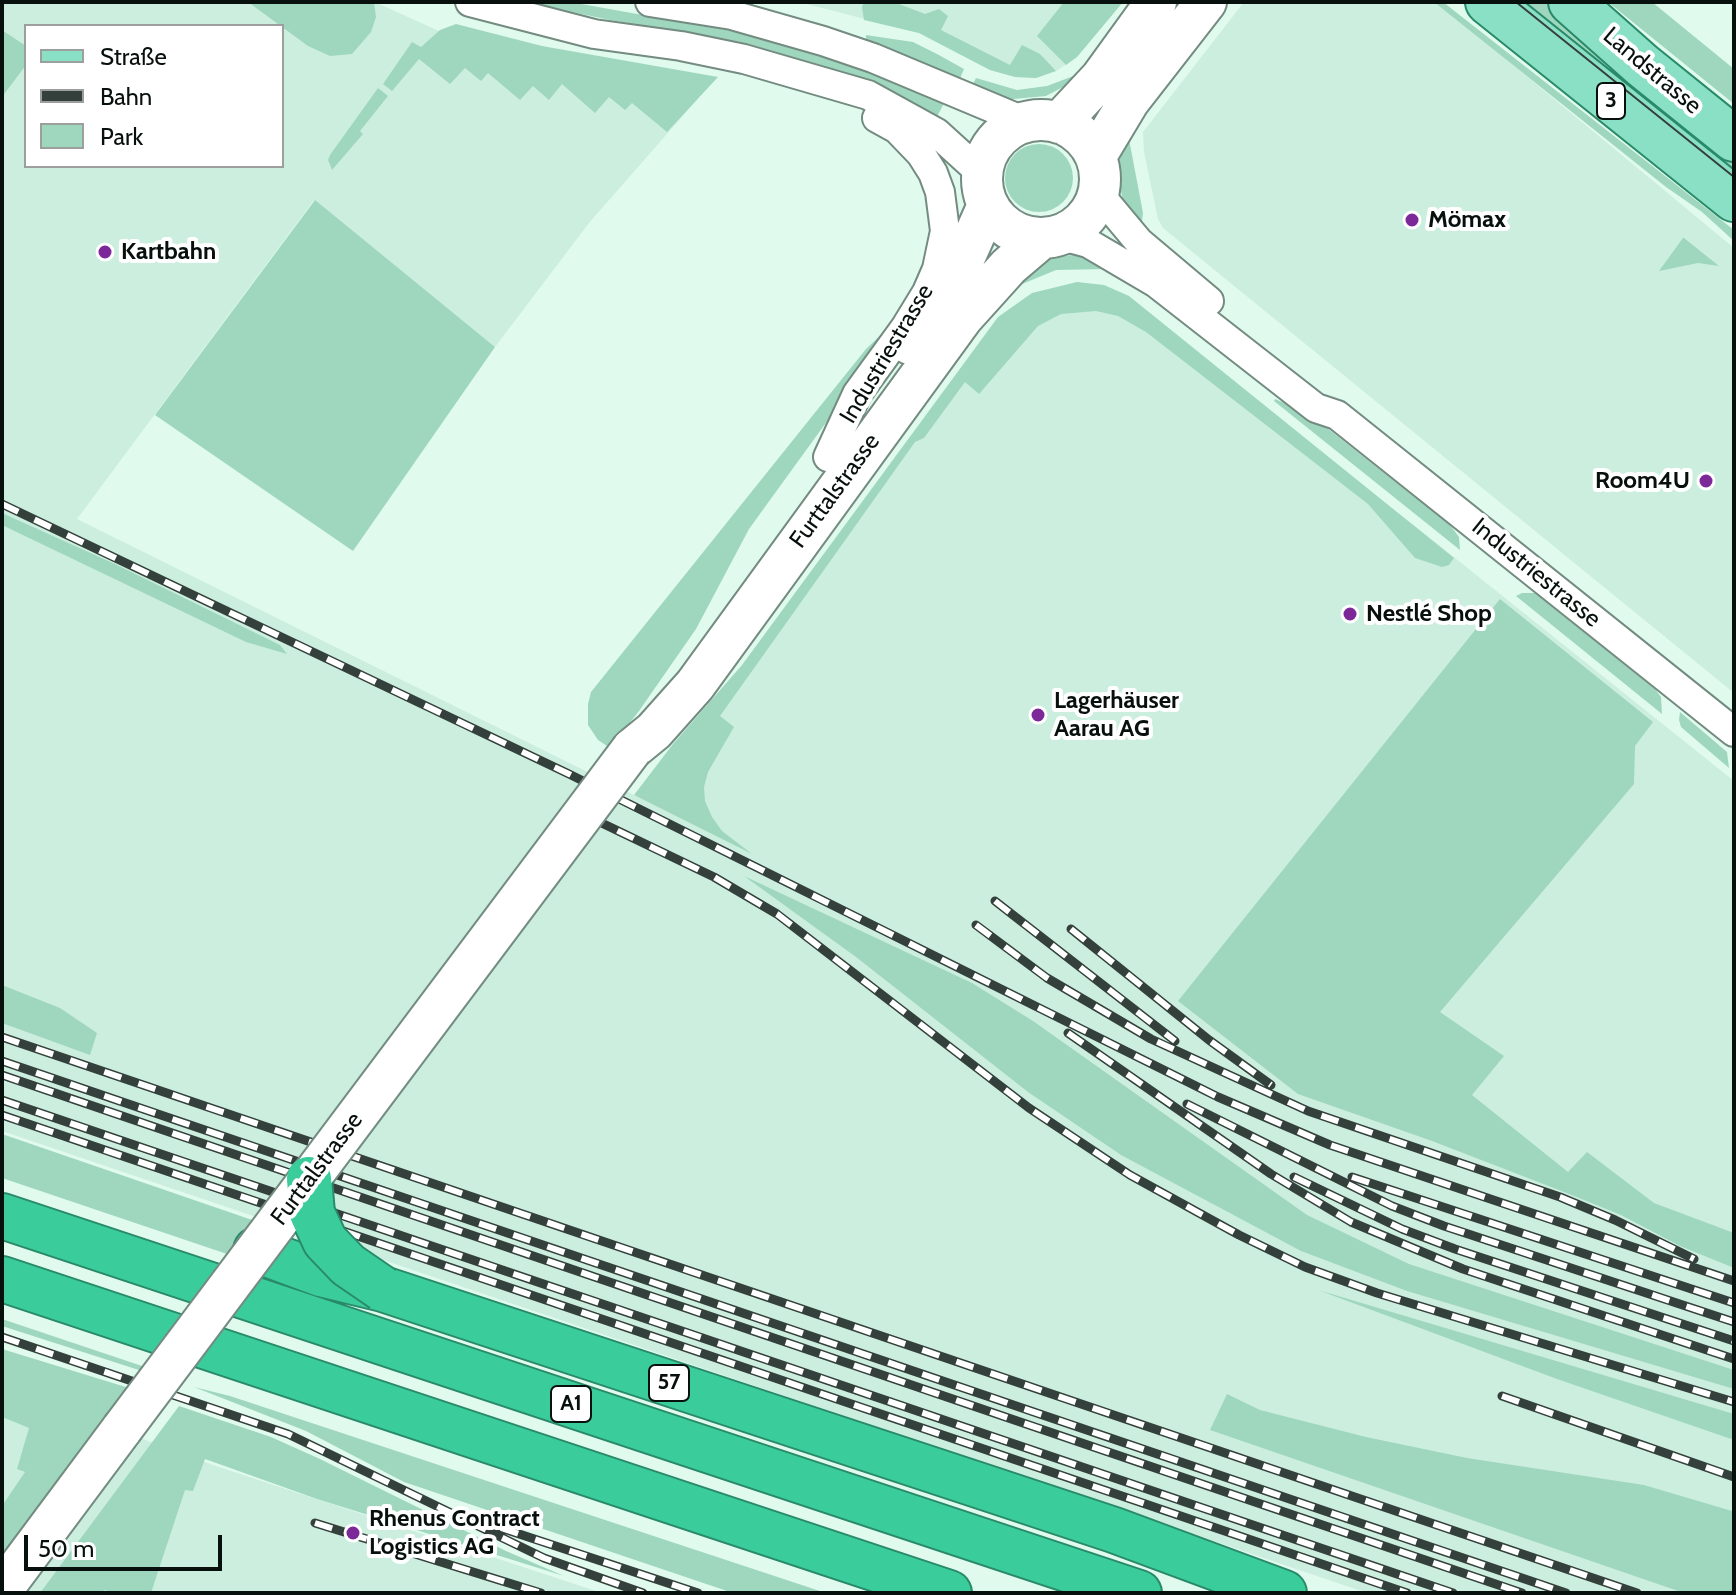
<!DOCTYPE html>
<meta charset="utf-8">
<style>
body{margin:0}
#map{position:relative;width:1736px;height:1595px;overflow:hidden;background:#e0faee;font-family:Cabin,sans-serif}
canvas{display:block}
.frame{position:absolute;inset:0;border:4px solid #07100c;pointer-events:none}
.legend{position:absolute;left:24px;top:24px;width:260px;height:144px;box-sizing:border-box;background:#fff;border:2px solid #9c9f9e;margin:0;padding:10px 14px;list-style:none;font-size:24px;color:#07100c}
.legend li{display:flex;align-items:center;gap:16px;height:40px}
.legend b{width:40px;border:2px solid #9c9f9e}
.scale{position:absolute;left:24px;top:1535px;width:198px;height:36px;box-sizing:border-box;border:4px solid #07100c;border-top:0;padding-left:10px;font-size:24px;line-height:28px;white-space:nowrap;color:#07100c;-webkit-text-stroke:6px #fff;paint-order:stroke}
</style>
<div id="map">
<canvas width="1736" height="1595"></canvas>
<div class="frame"></div>
<ul class="legend">
<li><b style="height:10px;background:#89e0c4"></b>Straße</li>
<li><b style="height:10px;background:#34403b"></b>Bahn</li>
<li><b style="height:22px;background:#9fd7be"></b>Park</li>
</ul>
<div class="scale">50 m</div>
</div>
<script>
const g = document.querySelector('canvas').getContext('2d');
g.lineJoin = 'round';
function fillPath(path, color) {
  g.fillStyle = color;
  g.fill(path, 'evenodd');
}
function toPath(rows) {
  const path = new Path2D();
  for (const r of rows) {
    if (r.length === 3) {
      path.moveTo(r[0] + r[2], r[1]);
      path.arc(r[0], r[1], r[2], 0, 2 * Math.PI);
      continue;
    }
    path.moveTo(r[0], r[1]);
    for (let i = 2; i < r.length; i += 2) path.lineTo(r[i], r[i + 1]);
  }
  return path;
}
function stroke(path, color, width, dash) {
  g.strokeStyle = color;
  g.lineWidth = width;
  g.lineCap = dash ? 'butt' : 'round';
  g.setLineDash(dash || []);
  g.stroke(path);
}
function drawText(font, color, halo, rows, align = 'center') {
  g.font = font + ' Cabin,sans-serif';
  g.lineWidth = 8;
  g.setLineDash([]);
  g.textBaseline = 'middle';
  g.strokeStyle = halo;
  g.fillStyle = color;
  for (const [text, x, y, turn = 0] of rows) {
    g.save();
    g.translate(x, y);
    g.rotate((+turn || 0) * Math.PI / 180);
    g.textAlign = isNaN(turn) ? turn : align;
    if (halo) g.strokeText(text, 0, 0);
    g.fillText(text, 0, 0);
    g.restore();
  }
}
const built = toPath([
 [2,2,375,2,441,32,702,94,589,223,495,347,314,200,77,519,640,798,708,714,985,338,1098,285,1415,526,1734,781,1734,1593,1367,1593,2,1131],
 [26,26,282,26,282,166,26,166],
 [799,2,1123,2,1077,57,1056,71,1036,78,1015,77,990,70,919,33],
 [1244,2,1437,2,1734,248,1734,693,1163,228,1158,219,1144,152,1143,132],
 [2,1387,213,1465,602,1593,2,1593]
]);
const green = toPath([
 [248,2,374,2,376,17,371,32,352,54,330,56,308,46],
 [524,2,570,2,727,30,777,42,894,81,945,101,935,121,862,83,807,62,740,42,610,20],
 [864,2,894,2,925,14,939,9,948,16,941,30,1010,65,1022,45,1040,54,1056,71,1036,78,1015,77,990,70,919,33,864,20,862,7],
 [1064,2,1123,2,1077,57,1066,65,1037,36],
 [1434,2,1443,2,1734,230,1734,241,1702,212,1666,187],
 [1505,2,1545,2,1734,154,1734,187],
 [1608,2,1652,2,1734,69,1734,104],
 [456,24,542,46,718,77,667,132,632,103,625,110,609,97,595,113,562,84,549,100,533,86,520,100,488,73,481,81,465,68,450,84,419,59,392,91,383,84,412,42,421,47,440,30],
 [2,30,26,46,26,65,2,97],
 [866,35,913,42,937,54,964,69,958,83,866,42],
 [1076,75,1063,87,1046,96,1003,100,971,88,976,78,1017,90,1047,86],
 [378,88,388,96,360,131,363,134,332,170,328,160,330,155],
 [1129,139,1143,213,1142,221,1137,224,1124,205,1120,187,1119,156],
 [1039,178,34],
 [315,200,495,347,353,551,155,415],
 [1683,238,1684,238,1719,266,1698,263,1659,271],
 [1081,254,1108,269,1056,270,1003,292,1044,258],
 [1077,282,1104,285,1129,296,1454,558,1449,565,1442,567,1415,558,1368,504,1146,332,1118,316,1096,311,1061,314,1038,326,979,394,965,382,924,438,915,442,720,716,734,727,708,772,704,787,705,801,712,817,722,831,752,854,634,795,673,744,742,665,998,317,1032,293],
 [888,328,891,333,749,529,696,629,639,711,610,748,598,740,588,725,588,704,591,692,866,349],
 [1275,399,1308,413,1450,525,1459,537,1460,550,1274,401],
 [2,513,115,564,280,645,287,654,246,642,2,525],
 [1522,593,1535,593,1655,689,1661,697,1662,714,1516,596],
 [1500,599,1653,722,1635,746,1634,784,1440,1012,1504,1056,1472,1095,1568,1172,1587,1152,1654,1203,1734,1233,1734,1268,1680,1246,1621,1215,1564,1192,1432,1141,1298,1094,1178,1001],
 [1680,712,1727,752,1729,768,1681,727,1679,720],
 [744,876,972,983,1033,1021,1307,1215,1409,1264,1734,1370,1734,1389,1407,1291,1301,1251,1121,1155,1028,1092,856,957],
 [2,985,60,1008,97,1033,90,1055,2,1023],
 [2,1134,258,1222,227,1254,2,1178],
 [1318,1290,1734,1414,1734,1440,1557,1379],
 [2,1319,145,1367,142,1371,2,1326],
 [2,1349,129,1388,2,1562,2,1506,25,1472,17,1469,29,1428,2,1417],
 [194,1387,230,1396,826,1593,733,1593,404,1482,306,1431],
 [1227,1394,1260,1410,1366,1437,1467,1458,1644,1485,1732,1511,1734,1512,1734,1593,1684,1593,1210,1430],
 [179,1406,271,1437,320,1459,506,1551,564,1576,317,1499,205,1459,193,1491,185,1490,151,1593,116,1593,104,1590,103,1593,40,1593]
]);
const street = toPath([
 [470,2,594,34,681,46,744,59,868,95,937,133,982,174],
 [650,2,732,15,823,41,873,58,1026,122],
 [1098,193,1139,242,1209,301],
 [1059,235,1088,243,1156,283,1316,408,1337,415,1734,732],
 [828,457,857,394,905,328,927,292,937,269,945,231,940,192,933,173,921,154,897,129,877,118]
]);
const secondary = toPath([
 [1041,179,59],
 [1059,123,1101,78,1156,2],
 [1096,156,1129,101,1206,2],
 [910,344,940,303,960,268,988,205],
 [632,749,654,731,695,685,963,317,1009,266,1042,238],
 [2,1590,122,1429]
]);
const primary = toPath([
 [1488,2,1734,199],
 [1571,2,1642,65,1734,139]
]);
const highway = toPath([
 [2,1216,1139,1593],
 [256,1250,321,1274,383,1289,987,1488,1114,1530,1284,1593],
 [2,1279,949,1593]
]);
const tram = toPath([
 [1516,2,1734,177]
]);
const rail = toPath([
 [2,504,569,774,1218,1097,1330,1145,1734,1281],
 [585,815,714,877,777,914,1029,1108,1130,1175,1239,1235,1305,1267,1377,1293,1734,1402],
 [995,901,1175,1041],
 [976,925,1047,978,1151,1039,1308,1111,1560,1197,1615,1220,1694,1259],
 [1071,929,1209,1040,1271,1085],
 [1068,1033,1271,1174,1351,1222,1463,1269,1734,1359],
 [2,1037,1637,1593],
 [2,1061,1566,1593],
 [2,1075,1522,1593],
 [2,1100,1453,1593],
 [1187,1104,1392,1206,1444,1226,1734,1322],
 [2,1115,1407,1593],
 [1294,1177,1402,1229,1455,1249,1734,1341],
 [1352,1177,1734,1303],
 [2,1337,288,1434,544,1558,643,1593],
 [1502,1396,1734,1477],
 [315,1523,541,1593],
 [501,1528,698,1593]
]);
const secondaryBridge = toPath([
 [122,1429,632,749]
]);
const highwayBridge = toPath([
 [309,1179,312,1213,325,1241,348,1265,383,1289]
]);
const markers = [
 [1412,220,8,"#7c2898"],
 [105,252,8,"#7c2898"],
 [1706,481,8,"#7c2898"],
 [1350,614,8,"#7c2898"],
 [1038,715,8,"#7c2898"],
 [353,1533,8,"#7c2898"]
];
const shields = [
 [1611,101,28],
 [669,1383,40],
 [571,1404,40]
];
const shieldNames = [
 ["3",1611,101],
 ["57",669,1383],
 ["A1",571,1404]
];
const streetNames = [
 ["Landstrasse",1652,71,40],
 ["Industriestrasse",887,354,-59],
 ["Furttalstrasse",835,491,-54],
 ["Industriestrasse",1536,573,39],
 ["Furttalstrasse",317,1169,-53]
];
const poiNames = [
 ["Mömax",1428,220],
 ["Kartbahn",121,252],
 ["Room4U",1690,481,"right"],
 ["Nestlé Shop",1366,614],
 ["Lagerhäuser",1054,701],
 ["Aarau AG",1054,729],
 ["Rhenus Contract",369,1519],
 ["Logistics AG",369,1547]
];
fillPath(built, '#cceedf');
fillPath(green, '#9fd7be');
stroke(street, '#738b80', 32);
stroke(secondary, '#738b80', 44);
stroke(primary, '#298a6a', 48);
stroke(highway, '#298a6a', 48);
stroke(street, '#fff', 28);
stroke(secondary, '#fff', 40);
stroke(primary, '#89e0c4', 44);
stroke(highway, '#3bcc9c', 44);
stroke(tram, '#34403b', 2);
stroke(rail, '#34403b', 9);
stroke(rail, '#fff', 6, [18]);
stroke(secondaryBridge, '#738b80', 44, []);
stroke(highwayBridge, '#298a6a', 48, []);
stroke(secondaryBridge, '#fff', 40);
stroke(highwayBridge, '#3bcc9c', 44);
for (const [x, y, r, color] of markers) {
  const dot = new Path2D();
  dot.arc(x, y, r, 0, 2 * Math.PI);
  g.fillStyle = color;
  g.fill(dot);
  stroke(dot, '#fff', 3);
}
for (const [x, y, w] of shields) {
  const box = new Path2D();
  box.roundRect(x - w / 2, y - 18, w, 36, 6);
  g.fillStyle = '#fff';
  g.fill(box);
  stroke(box, '#07100c', 2);
}
drawText('bold 22px', '#07100c', null, shieldNames);
drawText('24px', '#07100c', '#fff', streetNames);
drawText('bold 24px', '#07100c', '#fff', poiNames, 'left');
</script>
